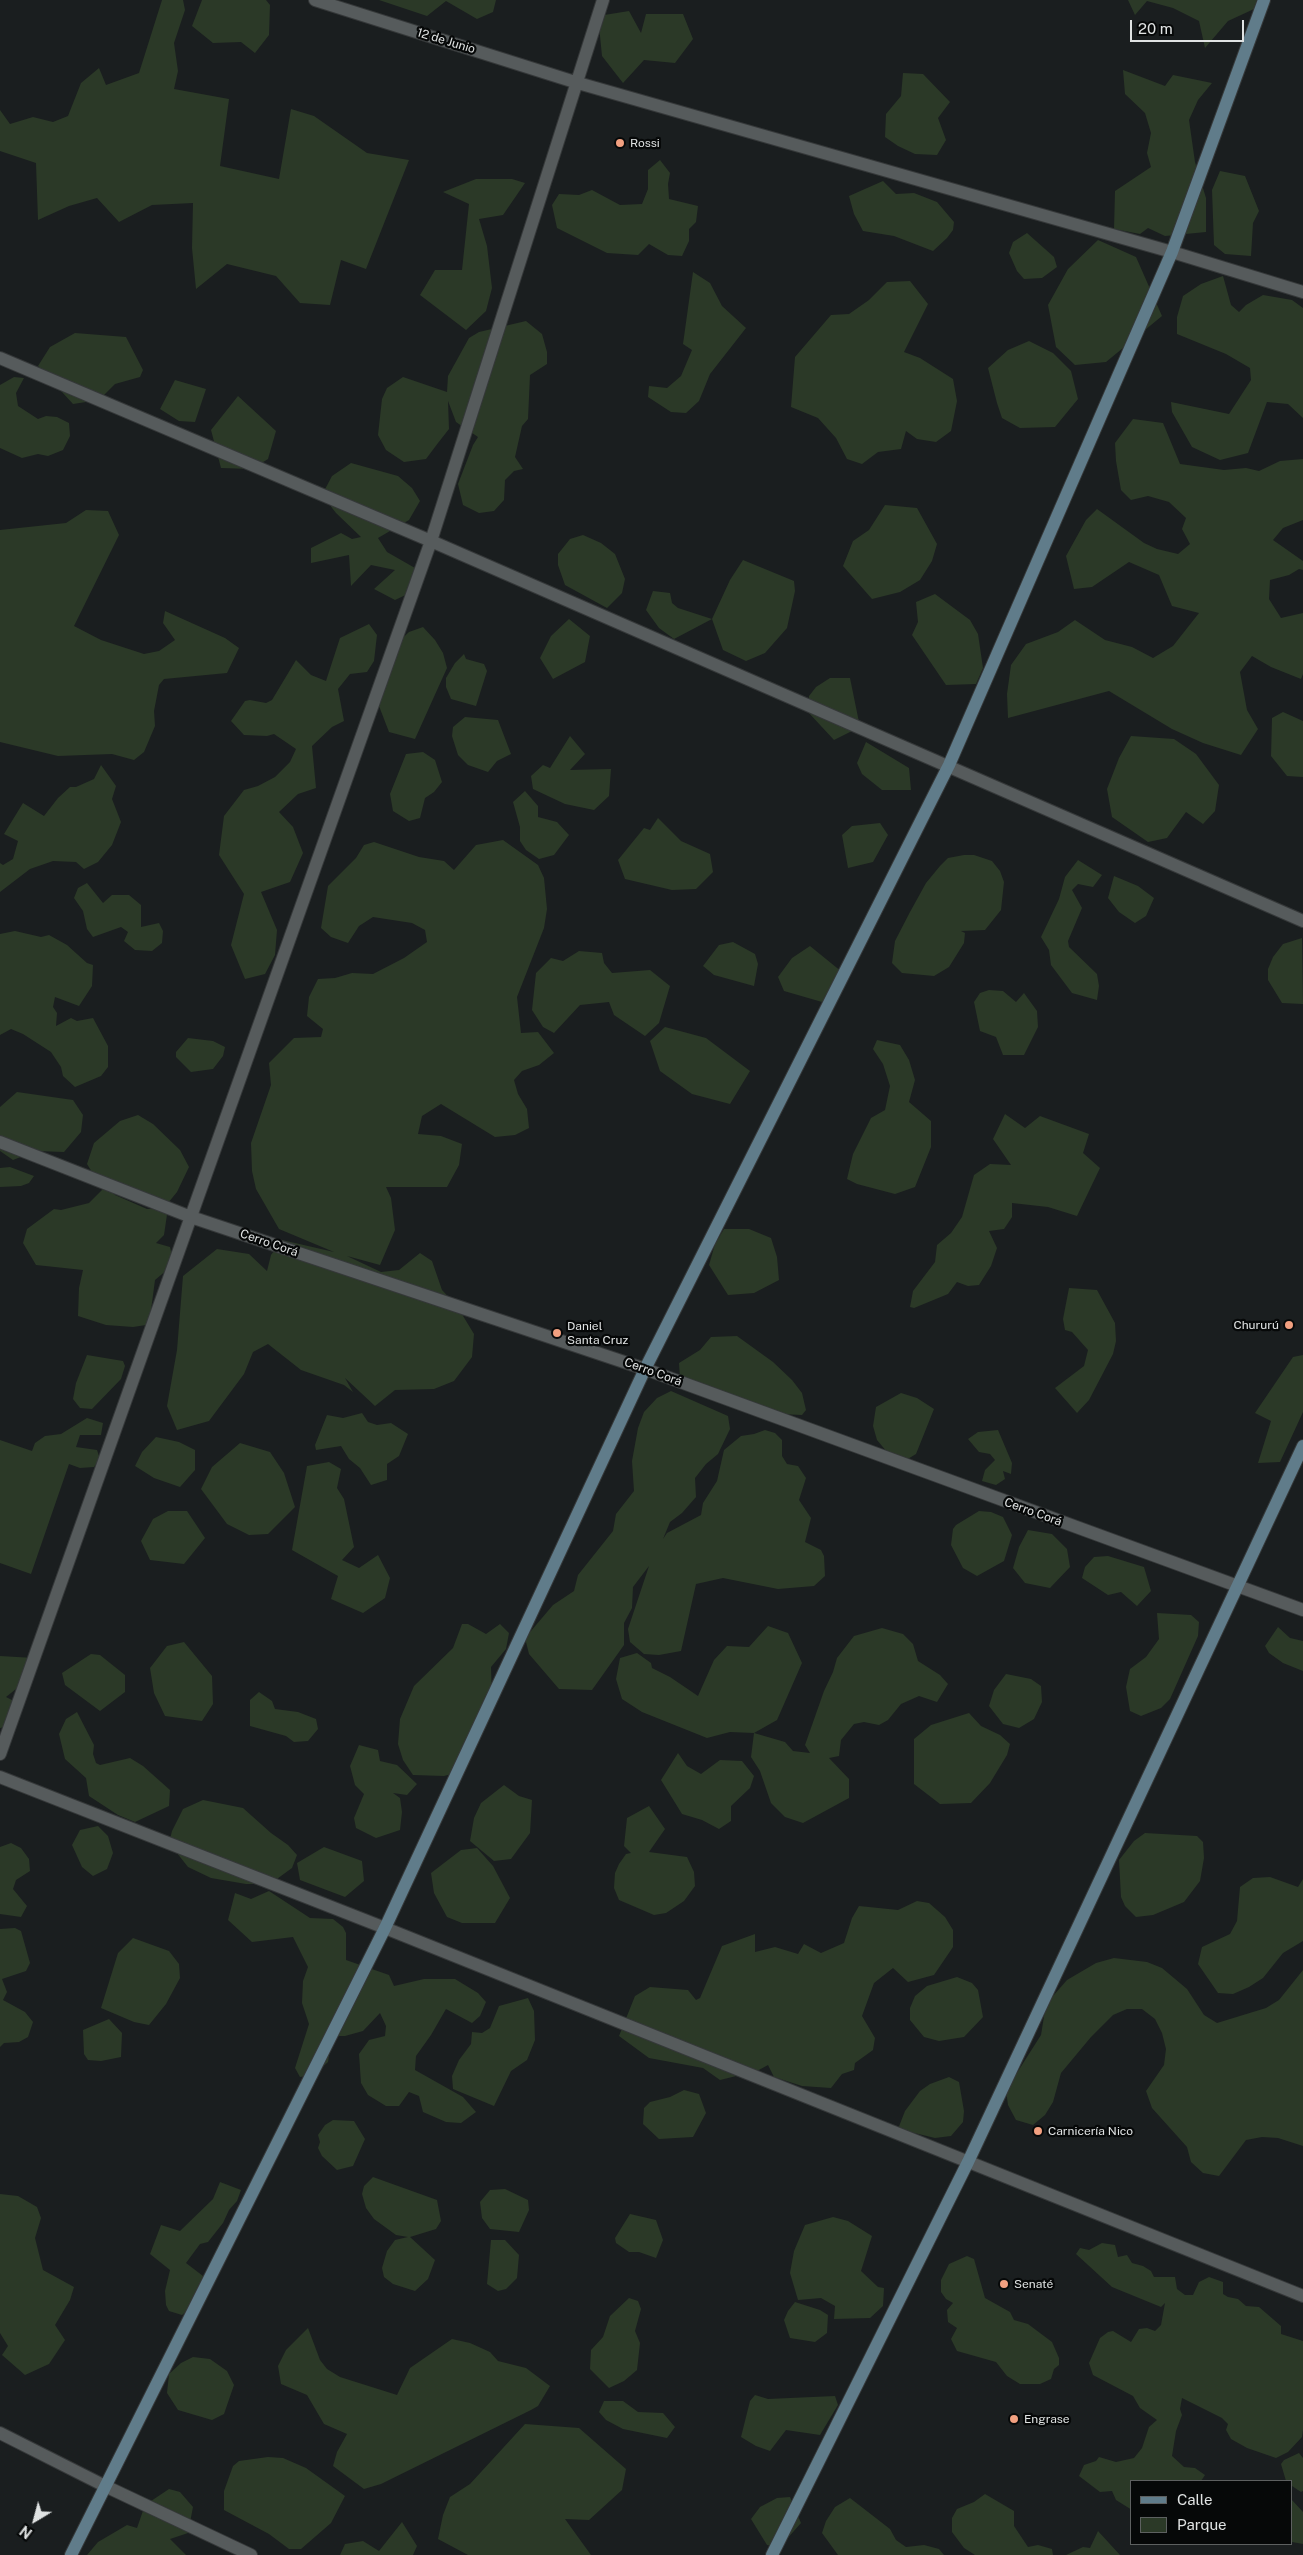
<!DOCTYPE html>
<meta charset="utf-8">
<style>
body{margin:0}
#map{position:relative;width:1303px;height:2555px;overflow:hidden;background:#1a1e1f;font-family:"Public Sans",sans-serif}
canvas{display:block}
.legend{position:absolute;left:1130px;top:2480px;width:162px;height:65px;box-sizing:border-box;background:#060808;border:1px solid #5d6060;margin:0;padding:6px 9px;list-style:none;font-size:15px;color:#e0e3e3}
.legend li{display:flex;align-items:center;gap:10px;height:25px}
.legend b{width:25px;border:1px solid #5d6060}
.north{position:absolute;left:10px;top:2495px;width:50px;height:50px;-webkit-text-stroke:4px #060808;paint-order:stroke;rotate:217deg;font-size:14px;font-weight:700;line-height:20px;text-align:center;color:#e0e3e3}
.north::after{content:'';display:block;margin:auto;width:18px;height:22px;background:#e0e3e3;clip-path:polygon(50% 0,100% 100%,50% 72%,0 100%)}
.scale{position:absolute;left:1130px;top:20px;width:114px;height:22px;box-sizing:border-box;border:2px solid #e0e3e3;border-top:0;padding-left:6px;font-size:15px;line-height:18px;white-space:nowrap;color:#e0e3e3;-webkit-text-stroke:4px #060808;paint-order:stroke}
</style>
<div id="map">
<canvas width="1303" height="2555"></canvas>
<ul class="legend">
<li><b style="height:6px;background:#607c8a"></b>Calle</li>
<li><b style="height:14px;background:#2b3927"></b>Parque</li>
</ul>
<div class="north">N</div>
<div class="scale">20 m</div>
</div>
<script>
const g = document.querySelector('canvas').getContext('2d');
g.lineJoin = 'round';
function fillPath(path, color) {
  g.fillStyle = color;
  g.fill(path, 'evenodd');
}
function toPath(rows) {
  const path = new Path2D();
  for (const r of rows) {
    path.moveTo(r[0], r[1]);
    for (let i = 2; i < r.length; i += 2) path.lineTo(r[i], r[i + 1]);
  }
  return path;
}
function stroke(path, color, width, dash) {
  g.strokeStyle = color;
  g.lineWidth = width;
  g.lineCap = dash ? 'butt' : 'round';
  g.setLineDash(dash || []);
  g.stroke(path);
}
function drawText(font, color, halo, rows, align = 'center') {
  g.font = font + ' "Public Sans",sans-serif';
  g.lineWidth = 4.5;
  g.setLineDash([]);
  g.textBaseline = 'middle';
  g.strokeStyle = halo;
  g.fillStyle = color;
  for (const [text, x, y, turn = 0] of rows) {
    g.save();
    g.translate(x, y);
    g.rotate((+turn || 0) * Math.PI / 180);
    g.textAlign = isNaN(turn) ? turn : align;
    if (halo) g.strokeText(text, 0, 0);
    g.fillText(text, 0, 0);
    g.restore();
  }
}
const green = toPath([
 [162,0,183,0,185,10,174,43,178,71,174,89,229,99,220,166,279,179,291,109,314,116,367,153,409,160,366,269,341,260,330,305,300,303,276,276,227,264,196,289,192,248,193,203,152,205,119,222,97,198,69,206,38,220,36,163,0,151,0,110,10,124,33,117,53,122,68,116,81,83,99,68,106,85,139,73],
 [202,0,266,0,270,5,269,35,255,53,241,42,213,43,192,26],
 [379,0,496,0,493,12,477,19,446,1,427,16],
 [1128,0,1257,0,1254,9,1228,21,1205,48,1199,21,1173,8,1147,1,1135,15],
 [629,11,641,33,646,14,683,14,693,39,675,63,644,60,623,83,602,56,598,16],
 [1123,70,1165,86,1173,75,1212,83,1198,100,1189,120,1195,162,1206,198,1206,232,1165,236,1148,228,1140,234,1114,229,1115,191,1151,167,1147,153,1151,133,1145,113,1125,94],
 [903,73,923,74,950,102,938,118,946,140,937,155,915,154,898,146,885,137,886,114,901,96],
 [660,160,670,173,668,184,669,199,698,206,696,222,689,229,689,241,682,256,668,255,649,244,638,255,607,253,557,228,552,205,559,194,579,195,592,190,620,205,642,204,648,189,648,170],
 [1220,171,1245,176,1259,211,1253,223,1251,256,1225,254,1214,245,1212,190],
 [476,179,512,179,525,183,503,215,479,219,487,246,492,288,486,311,466,330,420,295,435,270,462,270,469,204,443,192],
 [883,181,896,194,914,193,937,202,954,222,953,230,947,238,933,251,894,236,863,231,854,214,849,196],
 [1027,233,1054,257,1057,267,1042,278,1024,279,1017,271,1009,253,1013,242],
 [1098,240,1136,257,1162,316,1106,362,1075,365,1056,347,1048,305,1068,269],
 [693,272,710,283,722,306,746,328,710,374,699,401,686,413,671,412,648,397,649,386,667,388,681,376,692,350,683,344],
 [1223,276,1231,305,1239,312,1246,305,1263,295,1292,300,1303,308,1303,418,1288,404,1267,402,1248,453,1220,460,1192,447,1172,412,1171,402,1229,414,1251,380,1250,368,1226,354,1177,334,1177,317,1183,296,1201,284],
 [910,281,928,304,904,352,920,358,953,379,957,401,951,431,936,442,917,439,906,431,901,449,878,452,862,464,847,459,836,438,818,418,791,407,795,357,831,315,849,314,869,300,887,282],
 [526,321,542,334,547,352,547,364,530,375,528,419,522,426,515,457,523,469,514,471,505,480,504,500,494,511,479,513,463,505,458,484,473,445,478,437,456,422,448,401,449,429,438,443,426,459,404,462,386,450,378,435,382,399,387,388,403,377,447,392,448,376,469,338,479,332],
 [75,333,126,337,143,370,140,377,115,384,99,400,73,404,38,366,50,347],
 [1029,341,1053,353,1071,371,1078,399,1055,427,1020,428,1002,418,997,403,988,368,1008,350],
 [14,377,24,378,16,393,18,406,38,419,46,416,57,417,69,423,70,436,63,450,48,456,38,454,22,458,0,448,0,385],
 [175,380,206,389,195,422,179,421,160,409],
 [238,396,276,431,268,459,252,469,221,468,211,430],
 [1133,419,1163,423,1180,464,1224,470,1246,468,1259,471,1280,461,1303,459,1303,520,1283,528,1273,540,1303,561,1303,570,1299,569,1289,575,1270,580,1269,599,1281,618,1303,613,1303,674,1301,679,1271,667,1252,656,1240,672,1247,710,1258,729,1241,755,1203,743,1172,729,1109,691,1008,718,1007,694,1011,665,1026,644,1058,632,1075,620,1105,640,1132,647,1153,658,1173,646,1199,613,1172,606,1159,575,1129,562,1092,587,1074,589,1066,556,1086,520,1097,509,1144,543,1157,549,1178,554,1190,544,1182,529,1186,518,1169,502,1148,496,1131,500,1121,490,1116,461,1115,443],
 [351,463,398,476,412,488,420,501,409,520,378,538,387,552,415,568,412,592,395,600,374,589,395,570,371,565,351,586,349,555,311,563,311,548,341,533,352,539,361,537,336,513,322,495,332,476],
 [885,505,917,508,937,544,932,561,920,580,900,592,872,599,843,566,853,541,869,530],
 [86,510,108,511,119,535,74,626,101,640,144,654,159,651,175,640,163,623,165,611,225,638,239,648,227,673,164,679,159,685,154,711,155,726,144,752,134,760,112,754,58,756,0,742,0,530,66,523],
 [583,535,601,543,615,554,625,579,622,593,607,608,565,585,558,565,558,554,570,539],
 [743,560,794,581,795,591,787,628,765,653,746,661,723,650,712,619,674,639,659,628,646,610,653,591,670,593,672,603,678,608,712,619,730,580],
 [935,594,970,620,978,634,983,668,976,684,946,685,912,635,918,622,916,602],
 [569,619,590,636,585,662,553,679,540,658,551,636],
 [369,624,377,635,374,661,367,672,350,674,338,689,344,721,332,727,312,746,316,788,298,794,279,812,293,827,303,853,290,882,261,892,277,930,275,955,265,974,245,979,231,945,244,894,219,855,224,816,244,790,258,786,275,777,290,762,296,749,274,734,267,736,244,735,231,721,245,701,250,700,266,703,272,700,296,660,311,675,326,681,340,638],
 [423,627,435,640,443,653,447,668,415,739,389,732,379,706,393,647,409,632],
 [464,654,466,659,484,664,487,671,476,706,451,699,446,687,446,678,455,663],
 [830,678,850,678,860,727,834,740,808,712,809,696,816,687],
 [1283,712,1303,721,1303,777,1287,776,1271,756,1272,718],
 [465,717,498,720,511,754,497,761,488,772,468,765,458,755,452,736,453,727],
 [570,736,585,754,570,770,611,769,609,796,594,810,565,804,533,789,531,776,543,765,550,768],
 [1131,736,1174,739,1196,754,1219,785,1215,811,1203,824,1186,812,1167,838,1148,842,1112,817,1107,789,1119,758],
 [866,742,909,768,911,790,882,790,862,774,857,763],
 [423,752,435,760,442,782,434,792,425,798,420,818,409,821,393,811,390,794,406,754],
 [101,765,116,786,112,799,121,822,112,845,98,862,84,869,76,862,53,861,30,869,0,892,0,863,3,865,13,859,18,841,4,834,23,803,44,816,58,798,70,787,76,787,94,779],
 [525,791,538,806,538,817,557,822,569,835,554,855,539,859,526,850,520,841,520,827,513,802],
 [658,818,681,841,710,854,713,872,696,889,672,890,625,879,618,860,644,828,650,830],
 [880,823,888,835,873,862,848,868,842,835,852,826],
 [503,840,538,865,544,878,547,909,544,928,517,997,521,1033,538,1032,554,1053,539,1065,522,1071,514,1080,518,1094,527,1109,529,1128,515,1135,495,1137,441,1104,422,1116,418,1134,441,1136,462,1144,459,1165,447,1187,386,1187,391,1198,395,1230,380,1265,347,1256,381,1272,399,1270,420,1253,432,1261,442,1290,457,1306,474,1334,472,1357,454,1381,434,1389,395,1390,375,1406,345,1378,353,1392,344,1385,301,1370,268,1344,253,1352,244,1374,209,1421,177,1430,167,1406,177,1350,183,1276,217,1249,249,1254,267,1271,271,1255,282,1240,334,1252,279,1229,256,1189,252,1171,251,1143,271,1085,269,1063,294,1038,321,1037,323,1029,307,1016,309,997,318,979,335,978,352,973,373,974,404,958,427,942,425,930,412,923,373,917,359,926,348,943,331,937,321,928,328,886,356,858,364,845,374,842,419,857,444,861,454,870,476,845],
 [964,855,974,855,992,861,1000,871,1004,882,1001,910,985,930,961,931,965,933,964,943,949,967,934,976,902,973,892,963,895,941,910,912,926,883,940,866,948,858],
 [1078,860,1102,875,1093,887,1078,884,1072,890,1082,908,1068,941,1069,947,1097,974,1099,986,1097,1000,1072,993,1051,965,1049,950,1041,937,1059,899,1065,877],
 [1114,876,1138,886,1154,898,1146,916,1135,923,1119,912,1108,898],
 [87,883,103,903,112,895,129,895,141,905,141,927,159,923,163,931,162,943,152,951,135,950,124,941,128,932,121,927,93,937,87,929,83,911,74,898,78,888],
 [15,931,41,937,49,935,67,945,87,963,93,965,92,986,79,1006,55,997,53,1007,57,1013,56,1026,71,1018,77,1021,93,1018,108,1046,108,1067,101,1076,75,1087,63,1076,61,1067,51,1052,23,1034,11,1029,0,1035,0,934],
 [1302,938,1303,1004,1282,1003,1268,980,1268,969,1273,957,1283,944],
 [733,942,755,954,758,964,754,986,714,975,703,966,719,945],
 [810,946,842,972,840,987,822,1002,784,991,778,977,792,958],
 [579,951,602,953,604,963,612,973,650,970,670,986,659,1023,645,1036,614,1015,609,1002,580,1005,554,1033,543,1027,532,1010,536,973,551,958,563,961],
 [989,990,1003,991,1016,1002,1024,993,1037,1011,1038,1027,1024,1055,1003,1055,996,1037,980,1031,974,1002,980,993],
 [665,1027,706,1038,750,1071,730,1104,692,1094,660,1071,650,1041],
 [188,1038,213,1041,225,1047,223,1056,213,1069,191,1072,176,1057,176,1052],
 [877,1040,900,1045,909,1060,915,1080,909,1102,931,1121,931,1147,915,1187,895,1194,857,1184,847,1179,853,1154,871,1118,885,1110,890,1086,883,1064,873,1049],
 [17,1092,73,1100,83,1115,81,1132,64,1152,36,1151,13,1160,0,1151,0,1107],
 [1005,1114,1025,1128,1040,1116,1089,1134,1083,1153,1100,1168,1077,1216,1048,1207,1012,1203,1012,1217,1004,1229,989,1231,997,1248,991,1266,979,1285,968,1286,957,1282,948,1294,914,1308,910,1307,913,1291,935,1262,937,1245,951,1233,962,1217,974,1175,990,1164,1011,1165,993,1139],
 [138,1115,153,1124,180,1150,189,1167,177,1192,168,1203,108,1187,115,1195,147,1209,168,1208,164,1235,156,1243,170,1247,174,1264,155,1280,151,1310,146,1325,133,1327,106,1325,78,1316,79,1288,83,1270,36,1265,23,1243,27,1229,54,1209,61,1210,89,1203,106,1186,98,1182,87,1164,94,1143,120,1121],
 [10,1167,34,1176,29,1183,21,1186,0,1187,0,1168],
 [724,1229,749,1229,771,1238,777,1257,779,1280,754,1293,728,1295,709,1265,715,1244],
 [1069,1288,1097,1290,1115,1323,1116,1341,1113,1354,1089,1400,1077,1413,1055,1388,1084,1366,1088,1350,1072,1332,1065,1330,1063,1319],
 [737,1336,773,1362,792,1380,802,1393,806,1410,802,1415,758,1413,680,1378,679,1363,700,1350,711,1337],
 [87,1355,123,1361,125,1366,121,1379,92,1409,80,1408,73,1399,76,1383],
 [1303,1355,1303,1412,1280,1462,1258,1463,1271,1421,1255,1413,1293,1357],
 [671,1391,728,1416,730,1429,718,1454,706,1464,695,1478,696,1497,682,1513,670,1522,663,1539,667,1533,701,1515,703,1503,717,1481,724,1450,741,1436,754,1434,765,1430,775,1433,782,1440,782,1456,787,1464,798,1466,806,1478,799,1500,811,1518,805,1542,821,1550,824,1556,825,1576,814,1586,778,1589,723,1578,696,1584,681,1651,659,1655,644,1654,630,1642,628,1629,649,1566,633,1587,632,1608,624,1623,624,1645,592,1690,559,1689,529,1654,525,1638,553,1605,574,1591,578,1575,613,1531,616,1514,634,1491,632,1461,638,1428,644,1412,657,1398],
 [901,1393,917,1398,934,1409,916,1454,901,1463,887,1452,877,1440,873,1426,876,1407],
 [362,1413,368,1422,377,1425,391,1423,408,1434,399,1456,387,1464,387,1480,371,1485,360,1468,349,1459,341,1446,316,1450,315,1445,327,1415,343,1418],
 [87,1418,103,1423,101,1435,80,1435,76,1447,97,1450,100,1459,94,1467,80,1468,69,1464,31,1574,0,1563,0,1440,32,1451,35,1443,45,1436,61,1434],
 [998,1430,1012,1463,1011,1474,1003,1471,1005,1479,996,1485,982,1481,985,1470,995,1460,990,1454,979,1452,968,1439,978,1432],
 [156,1437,179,1442,195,1450,195,1470,180,1487,154,1478,135,1466,142,1452],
 [240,1443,270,1452,284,1473,295,1507,268,1534,249,1535,227,1524,201,1489,212,1467],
 [329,1462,341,1469,337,1488,344,1499,354,1547,342,1560,359,1568,378,1555,390,1578,385,1598,363,1613,331,1599,338,1576,292,1550,307,1466],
 [168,1511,187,1511,205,1538,184,1564,150,1560,141,1541,153,1519],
 [979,1511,991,1512,1003,1517,1012,1535,1004,1561,977,1576,963,1568,951,1545,953,1529,956,1525],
 [1028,1530,1052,1534,1067,1549,1070,1567,1050,1588,1025,1583,1013,1568,1019,1547],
 [1108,1556,1144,1567,1151,1591,1137,1606,1121,1592,1108,1595,1082,1578,1085,1567,1094,1557],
 [1157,1613,1191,1615,1199,1622,1198,1636,1170,1699,1161,1708,1141,1716,1130,1711,1126,1687,1130,1669,1146,1657,1159,1639],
 [462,1624,468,1624,486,1634,500,1624,509,1633,506,1649,491,1667,492,1699,455,1773,444,1776,413,1775,403,1760,398,1744,400,1719,414,1686,453,1648],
 [768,1626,788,1633,802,1663,777,1720,754,1733,785,1742,793,1751,810,1753,805,1745,824,1691,833,1672,837,1658,854,1636,882,1628,903,1634,913,1644,918,1661,940,1675,948,1684,937,1702,919,1696,901,1704,888,1720,879,1725,864,1722,854,1724,841,1740,839,1756,829,1758,849,1779,849,1798,803,1823,785,1817,771,1803,760,1771,751,1757,754,1733,730,1732,707,1738,642,1712,622,1699,616,1679,620,1658,637,1653,651,1663,652,1668,670,1677,698,1696,714,1660,727,1646,749,1647],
 [1278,1627,1290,1638,1303,1641,1303,1671,1283,1663,1269,1653,1265,1646],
 [184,1642,212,1676,213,1704,202,1721,165,1716,154,1693,150,1668,167,1646],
 [91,1654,100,1655,125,1675,125,1692,100,1711,65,1685,62,1673],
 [0,1656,34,1658,26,1681,6,1697,18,1703,17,1725,0,1728],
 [1006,1674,1031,1679,1041,1686,1042,1702,1034,1719,1019,1728,1003,1724,989,1706,994,1690],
 [259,1692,272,1701,275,1709,298,1712,316,1719,318,1729,308,1741,294,1742,286,1736,250,1726,250,1700],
 [77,1712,94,1745,93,1754,96,1763,100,1765,130,1758,143,1766,170,1790,169,1806,135,1822,118,1815,89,1796,86,1778,65,1759,59,1734,66,1719],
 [969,1713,981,1726,1000,1735,1010,1744,1007,1755,990,1783,971,1803,940,1804,914,1784,914,1739,931,1725],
 [359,1745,378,1750,380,1761,397,1765,417,1784,407,1795,393,1793,400,1798,402,1812,400,1830,376,1838,356,1828,354,1818,364,1794,355,1785,350,1766],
 [678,1753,687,1766,701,1774,720,1760,742,1761,754,1776,750,1788,731,1806,731,1821,719,1829,702,1820,682,1814,661,1780],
 [504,1785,519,1796,532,1800,530,1833,511,1859,494,1861,470,1841,474,1818,481,1803],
 [203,1800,243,1808,271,1833,288,1845,297,1855,292,1868,270,1884,246,1884,211,1878,188,1867,169,1843,172,1831,183,1809],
 [649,1806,665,1829,649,1852,687,1857,694,1872,695,1886,684,1901,666,1913,654,1915,619,1900,614,1888,615,1873,619,1864,626,1854,631,1853,624,1846,627,1818],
 [98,1826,108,1836,113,1853,107,1869,93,1876,82,1867,72,1845,80,1830],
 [1145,1833,1197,1836,1203,1842,1204,1858,1200,1881,1184,1902,1153,1915,1136,1917,1125,1906,1121,1897,1119,1860,1134,1841],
 [11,1843,21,1848,29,1859,30,1871,16,1880,13,1889,27,1906,21,1917,0,1914,0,1847],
 [324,1847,362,1861,364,1881,345,1897,300,1880,297,1863],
 [477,1848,493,1866,510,1898,495,1923,462,1923,447,1917,434,1893,431,1873,461,1850],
 [1270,1877,1298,1887,1303,1879,1303,1941,1283,1953,1263,1978,1249,1987,1233,1994,1218,1993,1198,1964,1202,1947,1230,1934,1237,1921,1240,1887,1253,1878],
 [269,1891,310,1918,333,1919,343,1927,346,1933,346,1960,389,1975,394,1986,424,1979,455,1979,478,1993,486,2002,480,2016,472,2023,446,2009,431,2035,416,2056,415,2070,463,2097,476,2112,461,2123,446,2122,423,2112,419,2096,409,2092,399,2106,386,2106,368,2095,361,2083,359,2054,369,2040,385,2036,386,2026,380,2013,363,2031,345,2036,332,2036,328,2062,314,2075,300,2077,295,2068,309,2024,302,2003,303,1981,308,1967,293,1937,252,1942,228,1920,235,1893,251,1899],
 [917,1901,929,1903,945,1917,953,1930,953,1947,934,1975,908,1982,893,1968,874,1983,862,2016,875,2038,873,2050,855,2063,854,2070,842,2074,831,2088,802,2086,774,2077,768,2065,757,2071,720,2080,703,2068,649,2058,619,2036,635,1996,650,1987,688,1990,696,2000,700,1998,722,1946,755,1934,755,1952,775,1947,798,1954,804,1944,821,1953,844,1943,852,1918,859,1906,898,1910],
 [15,1928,21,1931,30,1963,26,1971,2,1979,7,1992,3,2000,25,2012,33,2022,28,2037,19,2042,4,2043,0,2047,0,1929],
 [133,1938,169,1951,179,1964,180,1978,166,2004,149,2025,134,2022,101,2008,118,1953],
 [1114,1958,1147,1962,1162,1968,1187,1989,1204,2015,1217,2023,1266,2008,1279,2000,1303,1970,1303,2146,1278,2138,1262,2137,1246,2140,1219,2176,1203,2173,1191,2162,1187,2147,1152,2108,1146,2091,1164,2065,1166,2049,1162,2033,1155,2019,1142,2009,1127,2009,1113,2015,1091,2037,1061,2073,1053,2102,1045,2115,1033,2125,1016,2120,1008,2105,1006,2090,1041,2035,1046,2004,1067,1980,1096,1963],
 [957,1977,972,1983,978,1990,983,2017,964,2037,939,2041,924,2037,910,2020,910,2008,915,1996,927,1986],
 [528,1998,534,2011,535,2040,527,2060,511,2071,494,2106,453,2089,452,2076,459,2060,471,2044,472,2032,482,2033,490,2028,499,2006],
 [109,2019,122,2033,121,2057,101,2061,88,2060,84,2054,83,2030],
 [949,2077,959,2082,964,2111,963,2122,951,2136,935,2138,898,2129,905,2111,920,2091,930,2084],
 [684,2090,699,2094,706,2113,693,2137,659,2139,643,2124,644,2108,650,2102,670,2097],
 [333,2120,354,2121,365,2139,353,2166,337,2170,322,2156,318,2148,320,2142,318,2135,325,2125],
 [373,2177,437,2200,441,2221,436,2229,410,2237,435,2260,428,2279,415,2291,393,2284,384,2277,382,2268,387,2251,395,2240,408,2237,396,2235,374,2219,366,2208,362,2194,364,2186],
 [220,2182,241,2190,237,2201,229,2210,223,2223,208,2242,200,2244,186,2263,203,2276,201,2300,182,2315,169,2311,166,2305,165,2291,170,2270,150,2254,161,2225,180,2231,213,2199],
 [505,2189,528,2200,529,2210,519,2232,490,2229,482,2218,480,2202,490,2190],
 [0,2194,18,2196,37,2207,41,2218,35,2238,43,2270,74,2287,70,2300,55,2325,65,2340,49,2364,25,2375,2,2355,8,2346,0,2333],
 [630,2214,656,2220,663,2240,656,2258,639,2252,629,2252,616,2243,615,2238],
 [833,2217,848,2221,872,2236,861,2271,878,2287,884,2288,883,2306,870,2318,834,2319,835,2306,821,2298,798,2300,790,2273,794,2251,805,2225],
 [491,2240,505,2240,519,2255,517,2278,506,2289,498,2291,487,2284],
 [1102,2243,1115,2245,1118,2257,1127,2255,1132,2263,1143,2266,1151,2271,1154,2277,1175,2277,1177,2289,1185,2295,1193,2295,1199,2282,1209,2277,1223,2282,1223,2294,1228,2297,1238,2299,1246,2306,1259,2307,1281,2326,1281,2334,1303,2341,1303,2430,1302,2437,1288,2452,1276,2458,1247,2448,1231,2439,1226,2430,1228,2424,1222,2418,1182,2398,1180,2409,1182,2415,1176,2431,1172,2456,1184,2467,1195,2468,1205,2475,1201,2481,1132,2481,1132,2510,1116,2500,1112,2491,1100,2492,1079,2476,1084,2465,1096,2461,1099,2457,1116,2462,1134,2458,1142,2448,1149,2427,1157,2420,1140,2408,1133,2396,1093,2375,1089,2363,1100,2338,1108,2332,1113,2331,1131,2342,1139,2329,1147,2328,1155,2331,1161,2325,1165,2303,1161,2307,1112,2287,1076,2254,1080,2248,1089,2250],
 [967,2256,974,2259,985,2298,1010,2312,1014,2320,1028,2324,1052,2342,1059,2358,1059,2365,1054,2369,1051,2379,1040,2384,1020,2384,1007,2376,996,2362,957,2351,951,2339,957,2328,948,2322,947,2310,953,2303,946,2299,941,2292,941,2280,949,2264],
 [629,2298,638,2301,641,2309,635,2331,640,2343,637,2370,624,2381,609,2388,590,2369,591,2350,603,2337,610,2316],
 [795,2302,820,2310,828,2315,827,2333,815,2342,790,2338,784,2320,788,2311],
 [308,2328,320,2360,327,2369,340,2377,397,2395,410,2368,452,2339,470,2343,490,2352,498,2361,526,2368,550,2386,538,2406,531,2410,381,2484,364,2489,333,2466,337,2452,347,2434,324,2424,307,2395,281,2384,278,2366,286,2350],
 [193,2357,210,2359,227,2371,234,2385,224,2414,212,2420,178,2410,167,2393,169,2374,181,2363],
 [755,2395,768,2399,835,2396,838,2405,820,2435,786,2430,770,2451,756,2446,741,2437,750,2401],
 [604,2401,623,2401,638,2412,663,2413,675,2427,667,2438,623,2429,606,2420,599,2412],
 [525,2424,579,2428,626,2469,622,2490,589,2520,565,2519,591,2555,468,2555,438,2539,443,2515,450,2497,470,2484],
 [1299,2453,1303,2458,1303,2491,1301,2492,1292,2486,1292,2481,1286,2481,1281,2464,1284,2460],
 [268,2457,283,2458,306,2468,345,2496,331,2523,301,2549,289,2549,269,2534,224,2510,224,2491,233,2466,239,2461],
 [169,2489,180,2492,193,2507,188,2533,170,2539,186,2555,87,2555,98,2542,127,2525,137,2528,145,2505],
 [985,2494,1014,2511,1014,2526,1028,2547,1038,2545,1052,2549,1053,2555,975,2555,964,2548,952,2532,952,2518,957,2509,974,2502],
 [790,2497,801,2523,786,2540,776,2547,767,2545,751,2519,760,2507,777,2498],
 [850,2498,890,2529,896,2540,906,2547,924,2545,939,2549,944,2555,838,2555,822,2533,826,2521,835,2507],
 [1292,2500,1303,2512,1303,2544,1292,2542],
 [402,2522,417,2546,413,2555,340,2555,345,2544,363,2541,379,2551],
 [1098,2531,1120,2555,1066,2555,1083,2547,1090,2548]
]);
const street = toPath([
 [315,0,578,83,1172,252,1303,292],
 [0,358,431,541,1303,921],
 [0,1142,191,1217,645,1369,1303,1610],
 [0,1754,431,541,603,0],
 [0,1777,385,1928,1303,2296],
 [0,2433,105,2486,251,2555]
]);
const secondary = toPath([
 [71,2555,385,1928,645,1369,949,765,1172,252,1264,0],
 [772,2555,968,2162,1303,1446]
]);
const markers = [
 [620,143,5,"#f2a080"],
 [1289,1325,5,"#f2a080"],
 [557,1333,5,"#f2a080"],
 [1038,2131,5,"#f2a080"],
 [1004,2284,5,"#f2a080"],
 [1014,2419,5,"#f2a080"]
];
const streetNames = [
 ["12 de Junio",446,41,17],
 ["Cerro Corá",269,1243,19],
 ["Cerro Corá",653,1372,20],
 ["Cerro Corá",1033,1512,20]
];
const poiNames = [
 ["Rossi",630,143],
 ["Chururú",1279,1325,"right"],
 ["Daniel",567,1326],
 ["Santa Cruz",567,1340],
 ["Carnicería Nico",1048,2131],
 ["Senaté",1014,2284],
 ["Engrase",1024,2419]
];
fillPath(green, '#2b3927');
stroke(street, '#353839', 14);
stroke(secondary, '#353839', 14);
stroke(street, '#565b5c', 12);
stroke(secondary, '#607c8a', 12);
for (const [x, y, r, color] of markers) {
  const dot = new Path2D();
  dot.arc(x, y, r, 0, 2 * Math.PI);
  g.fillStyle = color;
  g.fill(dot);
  stroke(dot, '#060808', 2);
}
drawText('12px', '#e0e3e3', '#060808', streetNames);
drawText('12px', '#e0e3e3', '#060808', poiNames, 'left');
</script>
